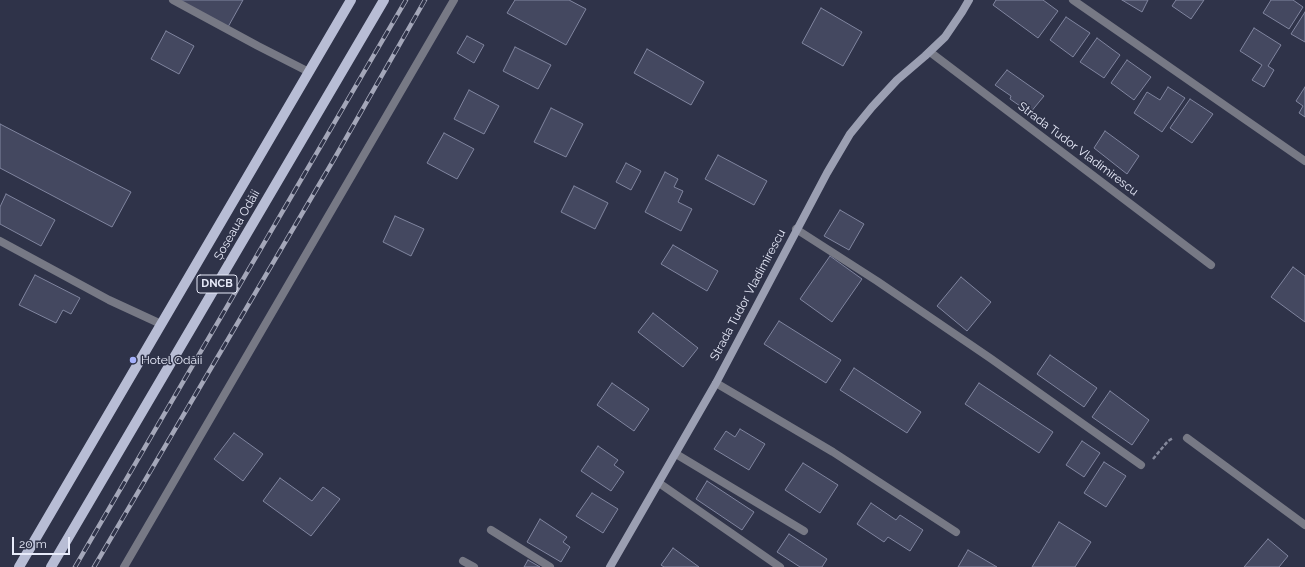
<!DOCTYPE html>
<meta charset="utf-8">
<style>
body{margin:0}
#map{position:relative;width:1305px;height:567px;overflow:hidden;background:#2f3349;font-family:Raleway,sans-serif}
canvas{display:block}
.scale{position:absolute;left:12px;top:537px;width:58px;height:18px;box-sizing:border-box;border:2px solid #e8ebfa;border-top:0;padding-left:5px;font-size:12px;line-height:14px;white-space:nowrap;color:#e8ebfa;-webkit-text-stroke:3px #2f3349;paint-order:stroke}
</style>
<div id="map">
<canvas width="1305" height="567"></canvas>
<div class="scale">20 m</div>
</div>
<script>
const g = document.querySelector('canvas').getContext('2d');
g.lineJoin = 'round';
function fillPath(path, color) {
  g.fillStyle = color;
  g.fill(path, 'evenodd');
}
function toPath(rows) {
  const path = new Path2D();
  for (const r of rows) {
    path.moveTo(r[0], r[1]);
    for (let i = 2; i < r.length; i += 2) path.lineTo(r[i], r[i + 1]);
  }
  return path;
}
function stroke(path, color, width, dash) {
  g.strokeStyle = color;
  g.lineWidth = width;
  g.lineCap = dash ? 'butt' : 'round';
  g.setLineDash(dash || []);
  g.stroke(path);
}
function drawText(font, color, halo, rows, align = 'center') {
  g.font = font + ' Raleway,sans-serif';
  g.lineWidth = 3;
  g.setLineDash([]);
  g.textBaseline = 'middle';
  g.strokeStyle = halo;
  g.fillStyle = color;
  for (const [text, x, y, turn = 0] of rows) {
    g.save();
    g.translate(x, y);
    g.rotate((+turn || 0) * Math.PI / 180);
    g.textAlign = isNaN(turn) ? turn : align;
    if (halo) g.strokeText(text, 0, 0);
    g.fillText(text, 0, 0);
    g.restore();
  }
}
const building = toPath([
 [178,0,243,0,228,27,178,0],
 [515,0,569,0,586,9,566,45,507,13,515,0],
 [996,0,1043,0,1058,11,1038,38,993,5,996,0],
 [1122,0,1148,0,1142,12,1122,0],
 [1176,0,1204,0,1191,19,1172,6,1176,0],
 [1271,0,1293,0,1303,7,1289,29,1263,13,1271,0],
 [821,8,862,32,843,66,802,43,821,8],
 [1305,12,1305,42,1291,34,1305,12],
 [1066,17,1090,33,1073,57,1050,40,1066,17],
 [1254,28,1281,45,1268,66,1274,70,1264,87,1252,80,1262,65,1240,51,1254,28],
 [166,31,194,46,179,74,151,59,166,31],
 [467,36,484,45,474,63,457,53,467,36],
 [1097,38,1120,55,1104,78,1080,62,1097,38],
 [515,47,551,65,538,89,503,71,515,47],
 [647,49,704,82,691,105,634,73,647,49],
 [1127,60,1151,77,1134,100,1111,83,1127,60],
 [1007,70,1044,96,1030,113,1010,99,1011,96,995,85,1007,70],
 [1168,87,1185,98,1162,132,1134,113,1147,92,1160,100,1168,87],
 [1305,87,1305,117,1299,113,1303,106,1296,101,1305,87],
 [469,90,499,106,484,134,454,119,469,90],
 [1190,99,1213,114,1192,143,1170,128,1190,99],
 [551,108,583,124,566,157,534,142,551,108],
 [0,124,131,192,112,227,0,168,0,124],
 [1105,131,1139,156,1127,174,1094,148,1105,131],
 [444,133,474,149,457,179,427,163,444,133],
 [718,155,767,181,754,205,705,179,718,155],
 [626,163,641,171,631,190,616,182,626,163],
 [665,172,678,179,674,187,683,191,678,202,692,209,681,231,645,212,665,172],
 [574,186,608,203,595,229,561,212,574,186],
 [6,194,55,220,41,246,0,224,0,207,6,194],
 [840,210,864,224,849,250,824,236,840,210],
 [395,216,424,229,411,256,383,242,395,216],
 [673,245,718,271,707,291,661,264,673,245],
 [830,256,862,279,832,322,800,299,830,256],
 [1293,267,1305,276,1305,322,1271,297,1293,267],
 [35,275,80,298,71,314,63,310,56,323,19,305,35,275],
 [961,277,991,302,967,331,937,306,961,277],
 [653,313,698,348,683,367,638,332,653,313],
 [779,321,841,360,826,383,764,344,779,321],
 [1050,355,1097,388,1084,407,1037,374,1050,355],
 [854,368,921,412,907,433,840,390,854,368],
 [612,383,649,409,634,431,597,405,612,383],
 [979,383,1053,432,1039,453,965,404,979,383],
 [1110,391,1149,420,1132,445,1092,417,1110,391],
 [740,429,765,444,749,470,714,449,726,431,735,437,740,429],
 [234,433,263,454,243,481,214,459,234,433],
 [1082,441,1100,453,1084,477,1066,465,1082,441],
 [598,446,618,460,614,465,624,472,611,491,581,471,598,446],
 [1104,462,1126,476,1106,507,1084,493,1104,462],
 [803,463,838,485,820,513,785,490,803,463],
 [280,478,312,501,323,487,340,499,311,536,263,501,280,478],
 [707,481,754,512,742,530,696,499,707,481],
 [592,493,618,509,603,533,576,516,592,493],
 [871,503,896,520,900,515,923,530,910,551,888,537,884,542,857,524,871,503],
 [540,519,567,537,563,542,570,547,561,562,527,542,540,519],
 [1059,522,1091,542,1075,567,1032,567,1059,522],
 [789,534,827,559,822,567,800,567,777,552,789,534],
 [1268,539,1288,556,1279,567,1244,567,1268,539],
 [673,548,699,567,664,567,661,565,673,548],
 [968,550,997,567,958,567,968,550],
 [528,560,540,567,524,567,528,560]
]);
const path = toPath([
 [1153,459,1168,441,1173,438]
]);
const lane = toPath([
 [173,0,258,46,309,72],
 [0,241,109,300,161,324]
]);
const street = toPath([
 [1073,0,1305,161],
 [930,52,1211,265],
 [796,229,877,281,990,358,1141,465],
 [716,383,833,452,956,532],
 [1187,438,1305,525],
 [676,454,804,531],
 [659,483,780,567],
 [491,530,550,567],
 [463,561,474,567],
 [124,567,454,0]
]);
const secondary = toPath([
 [610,567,716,383,827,173,850,134,872,107,897,80,925,56,945,37,962,12,969,0]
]);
const primary = toPath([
 [19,567,351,0],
 [51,567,384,0]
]);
const rail = toPath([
 [75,567,406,0],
 [94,567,333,161,425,0]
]);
const markers = [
 [133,360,4,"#a5b1fc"]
];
const shields = [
 [217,284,40]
];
const shieldNames = [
 ["DNCB",217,284]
];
const streetNames = [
 ["Strada Tudor Vladimirescu",1078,149,37],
 ["Șoseaua Odăii",237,225,-60],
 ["Strada Tudor Vladimirescu",748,295,-62]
];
const poiNames = [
 ["Hotel Odăii",141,360]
];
fillPath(building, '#444860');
stroke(building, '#80859f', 1);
stroke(path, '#84889b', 2.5, [4, 2]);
stroke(lane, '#777985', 8);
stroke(street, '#777985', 8);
stroke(secondary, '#9b9fb2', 8);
stroke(primary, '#b8bdd5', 10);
stroke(rail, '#a4a7b9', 4.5);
stroke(rail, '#2f3349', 3, [9]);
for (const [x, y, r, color] of markers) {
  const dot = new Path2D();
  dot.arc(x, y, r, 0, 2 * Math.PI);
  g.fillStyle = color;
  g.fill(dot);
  stroke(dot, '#2f3349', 1.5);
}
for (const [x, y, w] of shields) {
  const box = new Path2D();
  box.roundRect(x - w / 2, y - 9, w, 18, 3);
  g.fillStyle = '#2f3349';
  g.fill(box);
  stroke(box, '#e8ebfa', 1);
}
drawText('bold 11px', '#e8ebfa', null, shieldNames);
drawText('12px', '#e8ebfa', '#2f3349', streetNames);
drawText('12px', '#e8ebfa', '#2f3349', poiNames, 'left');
</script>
